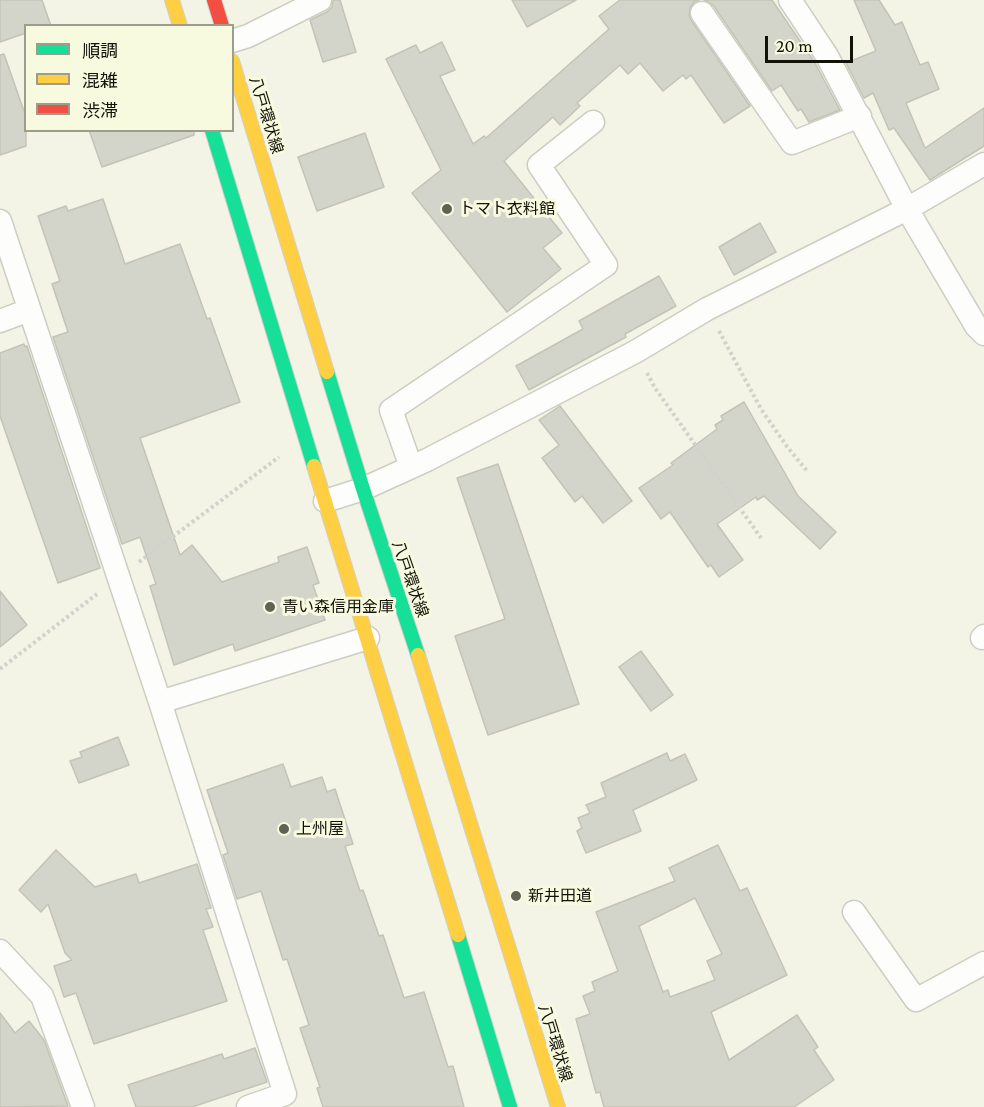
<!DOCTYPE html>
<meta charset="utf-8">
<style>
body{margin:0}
#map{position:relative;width:984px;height:1107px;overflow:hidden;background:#f3f4e6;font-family:"Crimson Pro","Noto Sans JP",serif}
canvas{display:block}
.legend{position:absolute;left:24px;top:24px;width:210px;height:108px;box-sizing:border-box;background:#f8fae0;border:2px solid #9c9d8a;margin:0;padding:8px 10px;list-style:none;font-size:18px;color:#121209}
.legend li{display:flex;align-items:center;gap:12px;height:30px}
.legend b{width:30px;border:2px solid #9c9d8a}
.scale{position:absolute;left:765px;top:36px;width:88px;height:27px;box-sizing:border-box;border:3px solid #121209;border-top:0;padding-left:8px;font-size:18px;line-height:21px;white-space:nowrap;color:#121209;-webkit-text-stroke:4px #f8fae0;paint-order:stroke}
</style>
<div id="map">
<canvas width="984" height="1107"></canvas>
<ul class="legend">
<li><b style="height:8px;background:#16e098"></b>順調</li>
<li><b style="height:8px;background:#ffcf43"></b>混雑</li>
<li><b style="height:8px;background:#f24e42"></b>渋滞</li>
</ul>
<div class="scale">20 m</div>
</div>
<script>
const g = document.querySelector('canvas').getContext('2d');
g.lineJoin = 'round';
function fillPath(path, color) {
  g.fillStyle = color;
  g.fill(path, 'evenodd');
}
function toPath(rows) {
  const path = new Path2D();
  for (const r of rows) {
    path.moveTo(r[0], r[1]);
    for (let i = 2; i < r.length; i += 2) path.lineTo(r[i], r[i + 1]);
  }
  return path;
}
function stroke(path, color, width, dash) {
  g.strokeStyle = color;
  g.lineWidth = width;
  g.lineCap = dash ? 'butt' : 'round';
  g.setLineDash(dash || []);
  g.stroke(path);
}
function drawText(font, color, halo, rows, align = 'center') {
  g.font = font + ' "Crimson Pro","Noto Sans JP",serif';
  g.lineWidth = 6;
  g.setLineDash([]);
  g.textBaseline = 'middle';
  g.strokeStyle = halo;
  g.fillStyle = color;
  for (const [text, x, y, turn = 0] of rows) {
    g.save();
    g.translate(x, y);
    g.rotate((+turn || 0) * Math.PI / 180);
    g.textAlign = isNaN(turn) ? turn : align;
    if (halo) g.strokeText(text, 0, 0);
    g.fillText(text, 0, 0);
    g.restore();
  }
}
const building = toPath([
 [0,0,42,0,51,26,26,26,26,33,0,42,0,0],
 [333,0,340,0,356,52,323,62,310,20,327,12,332,7,333,0],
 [512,0,576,0,527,27,512,0],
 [620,0,699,0,694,2,690,8,689,15,691,20,750,106,724,123,691,75,686,79,683,75,663,91,640,63,628,74,620,65,577,103,580,106,560,125,553,117,504,161,562,233,543,248,561,269,507,312,412,193,441,170,386,59,416,45,420,53,442,42,455,70,440,76,473,144,484,136,486,138,609,29,599,16,620,0],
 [704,0,772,0,815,63,840,110,809,122,801,109,798,111,781,85,772,91,713,5,704,0],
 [854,0,879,0,895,25,902,22,920,65,928,62,939,89,906,103,925,148,984,108,984,146,930,180,894,128,889,130,873,93,864,98,846,63,876,51,854,0],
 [4,54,26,117,26,146,0,155,0,55,4,54],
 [89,130,194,130,194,135,102,167,89,130],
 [365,133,384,187,317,211,298,157,365,133],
 [103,199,125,264,180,244,207,319,210,318,240,402,140,438,180,555,192,545,222,582,279,562,278,557,307,547,319,583,313,585,325,620,235,651,233,644,174,665,150,586,156,584,140,537,122,544,53,337,68,332,52,284,60,281,38,216,66,206,68,211,103,199],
 [760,223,776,252,734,275,719,247,760,223],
 [659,276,676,306,625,334,626,337,529,390,516,366,583,329,579,321,659,276],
 [24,344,25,347,27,346,100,568,58,583,0,416,0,353,24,344],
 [744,402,798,496,836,532,820,549,764,496,757,500,756,497,717,524,743,560,719,577,711,565,708,567,670,512,661,519,639,488,673,465,671,463,717,429,715,425,723,420,721,416,744,402],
 [560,406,632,501,603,523,582,496,575,502,542,458,559,445,539,420,560,406],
 [498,464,579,704,488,735,455,636,505,619,457,478,498,464],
 [0,591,27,625,0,647,0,591],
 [641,651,673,695,651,711,619,667,641,651],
 [118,737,129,765,79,783,70,761,82,757,80,752,118,737],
 [667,753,670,761,685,754,697,780,633,810,641,831,586,853,577,831,582,828,578,818,590,813,586,805,606,797,601,783,667,753],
 [283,764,291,787,322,777,327,792,335,789,353,844,345,846,360,891,363,890,379,936,383,935,404,998,424,992,448,1067,453,1066,464,1107,323,1107,317,1088,320,1087,300,1028,309,1025,287,959,283,960,261,891,237,899,223,855,228,853,207,790,283,764],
 [718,845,740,891,747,888,787,975,711,1012,729,1060,797,1015,818,1047,814,1050,834,1080,794,1107,604,1107,600,1092,596,1093,576,1019,590,1014,583,996,595,991,592,982,618,971,596,912,675,881,669,868,718,845],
 [695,898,722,954,707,961,715,980,670,997,668,990,663,992,639,926,695,898],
 [56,850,95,887,136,874,139,883,197,864,211,908,206,909,213,927,203,930,227,1001,94,1044,76,993,64,997,54,966,72,960,65,953,48,904,41,912,19,890,56,850],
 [0,1013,15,1033,29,1021,44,1040,68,1106,0,1107,0,1013],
 [255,1048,267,1082,192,1107,136,1107,128,1085,222,1054,224,1059,255,1048]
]);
const path = toPath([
 [719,331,761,409,788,448,808,472],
 [647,373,655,388,761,538],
 [139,562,279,457],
 [0,669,97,594]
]);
const street = toPath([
 [790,0,827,56,907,209,976,326,984,334],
 [702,13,792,143,860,116],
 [232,41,248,36,320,0],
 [0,221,160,702,285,1094,248,1107],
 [0,321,29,310],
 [411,467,391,410,606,265,539,165,593,122],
 [325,501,363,489,427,460,635,352,707,309,907,209,984,164],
 [982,638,984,636],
 [160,702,368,638],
 [854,912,916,1000,984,963],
 [0,951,42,996,83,1107]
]);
const fast = toPath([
 [212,130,314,466],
 [327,372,363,489,418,655],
 [458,935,510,1107]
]);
const slow = toPath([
 [172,0,180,26],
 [232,61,327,372],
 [314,466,458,935],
 [418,655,558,1107]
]);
const jam = toPath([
 [214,0,222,26]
]);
const markers = [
 [447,209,6,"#616156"],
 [270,607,6,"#616156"],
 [284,829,6,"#616156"],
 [516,896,6,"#616156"]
];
const streetNames = [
 ["八戸環状線",266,115,73],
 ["八戸環状線",410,579,71],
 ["八戸環状線",555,1043,73]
];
const poiNames = [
 ["トマト衣料館",459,209],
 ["青い森信用金庫",282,607],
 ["上州屋",296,829],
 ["新井田道",528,896]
];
fillPath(building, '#d4d5ca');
stroke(building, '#c3c3b8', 1.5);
stroke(street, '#cdcec3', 25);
stroke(fast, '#d0d0ca', 16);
stroke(slow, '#d0d0ca', 16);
stroke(jam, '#d0d0ca', 16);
stroke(path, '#d2d2cd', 4, [3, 3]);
stroke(street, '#fdfdfb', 22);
stroke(fast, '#16e098', 14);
stroke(slow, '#ffcf43', 14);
stroke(jam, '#f24e42', 14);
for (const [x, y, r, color] of markers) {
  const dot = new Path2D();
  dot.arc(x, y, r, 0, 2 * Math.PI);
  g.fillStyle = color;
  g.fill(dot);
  stroke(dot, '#f8fae0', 2);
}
drawText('16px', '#121209', '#f8fae0', streetNames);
drawText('16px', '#121209', '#f8fae0', poiNames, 'left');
</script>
